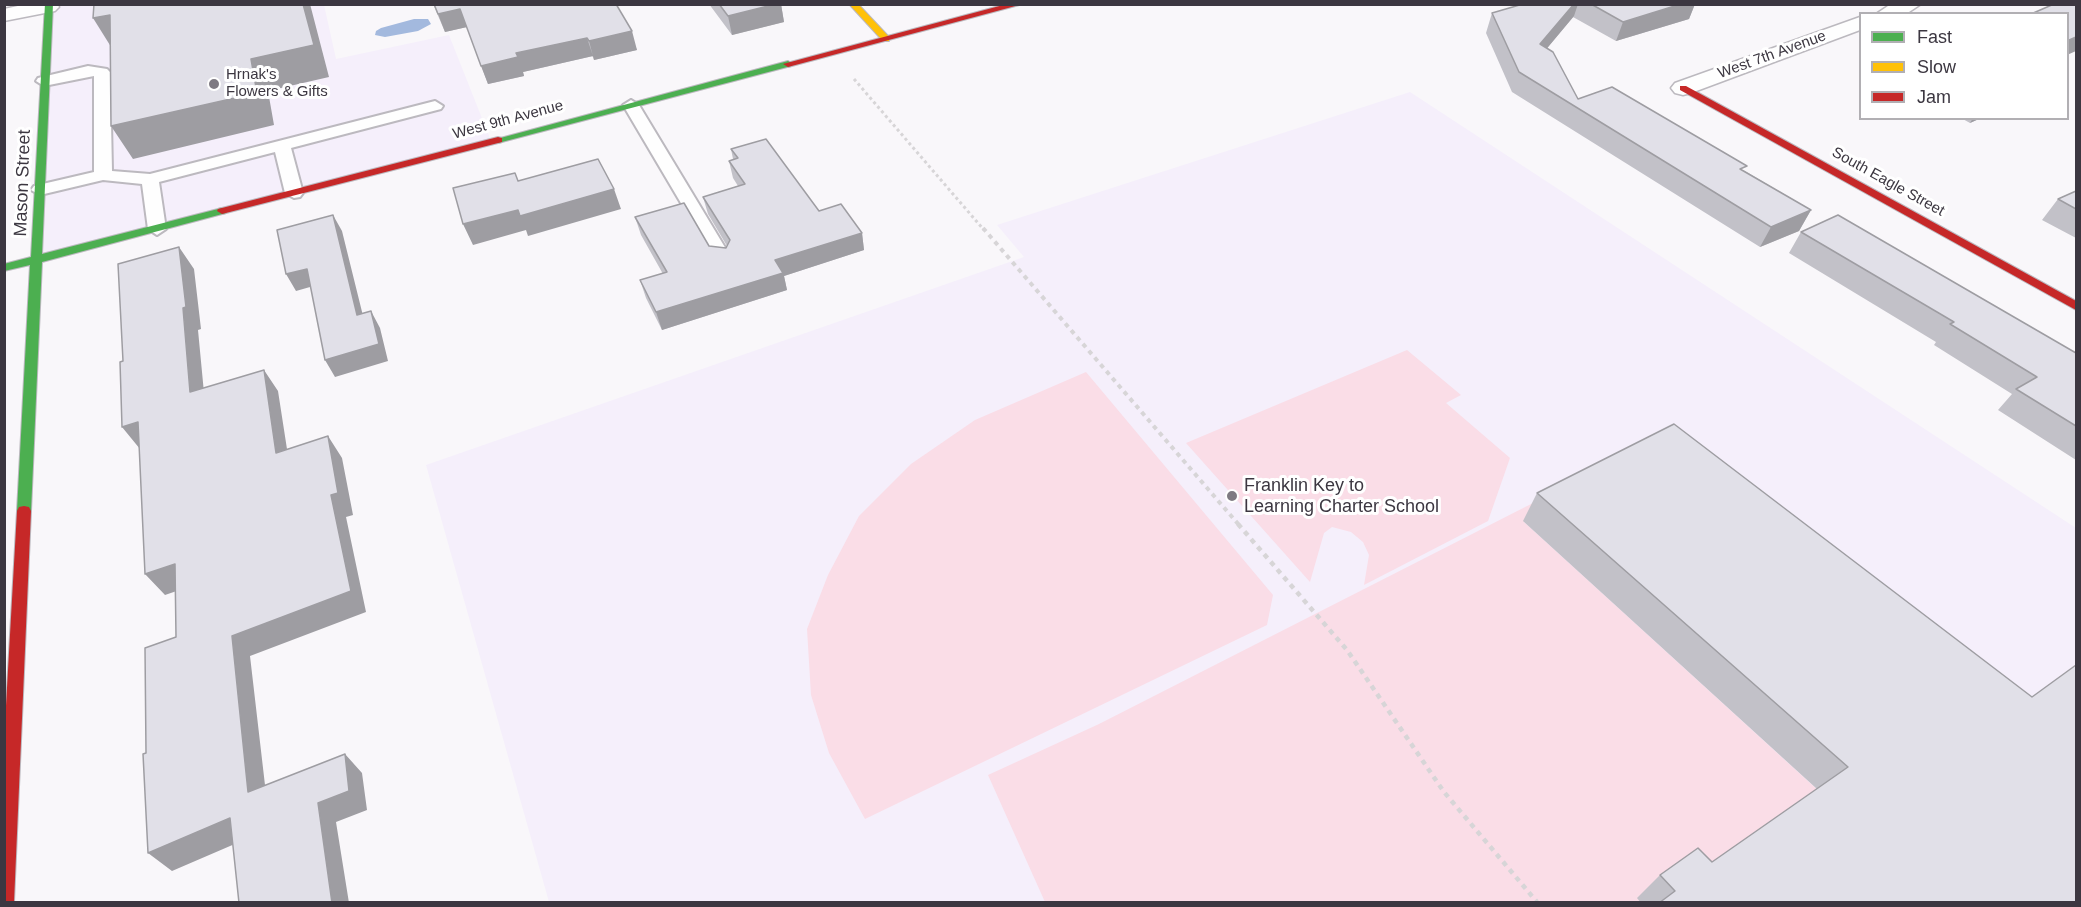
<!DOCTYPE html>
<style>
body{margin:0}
#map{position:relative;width:2081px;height:907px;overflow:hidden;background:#f9f7fa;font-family:Arial,sans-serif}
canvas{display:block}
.frame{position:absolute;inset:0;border:6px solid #3c3741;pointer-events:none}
.legend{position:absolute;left:1859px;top:12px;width:210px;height:108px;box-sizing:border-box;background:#fff;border:2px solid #b1afb3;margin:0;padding:8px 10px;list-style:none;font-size:18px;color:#3c3741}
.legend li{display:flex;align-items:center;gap:12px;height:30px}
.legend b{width:30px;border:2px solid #b1afb3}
</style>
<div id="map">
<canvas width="2081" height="907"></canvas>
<div class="frame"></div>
<ul class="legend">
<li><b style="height:8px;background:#4caf50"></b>Fast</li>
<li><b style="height:8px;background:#ffc107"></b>Slow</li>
<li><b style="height:8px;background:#c62828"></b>Jam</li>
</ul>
</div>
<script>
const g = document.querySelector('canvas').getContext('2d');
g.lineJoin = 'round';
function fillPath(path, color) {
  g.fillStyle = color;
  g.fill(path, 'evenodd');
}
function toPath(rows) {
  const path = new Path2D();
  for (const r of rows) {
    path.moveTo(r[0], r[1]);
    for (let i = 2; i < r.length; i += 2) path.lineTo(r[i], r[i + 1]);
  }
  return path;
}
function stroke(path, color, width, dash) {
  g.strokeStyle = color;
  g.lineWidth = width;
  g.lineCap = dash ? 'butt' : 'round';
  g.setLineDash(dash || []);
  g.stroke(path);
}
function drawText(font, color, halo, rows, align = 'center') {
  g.font = font + ' Arial,sans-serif';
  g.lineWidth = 6;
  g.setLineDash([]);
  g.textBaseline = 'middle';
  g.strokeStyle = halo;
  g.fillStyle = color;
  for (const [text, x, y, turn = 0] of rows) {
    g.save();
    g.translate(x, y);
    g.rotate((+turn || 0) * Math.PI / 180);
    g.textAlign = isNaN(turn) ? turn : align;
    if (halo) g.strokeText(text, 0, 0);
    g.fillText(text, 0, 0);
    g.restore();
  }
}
const built = toPath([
 [49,5,324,5,336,59,449,35,491,141,38,259],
 [1410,92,2076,528,2076,902,549,902,426,465,1024,257,997,225]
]);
const green = toPath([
 [1407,350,1461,395,1446,403,1510,458,1488,521,1364,585,1369,555,1363,542,1351,532,1332,527,1324,533,1310,582,1186,443],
 [1086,372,1273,595,1267,625,865,819,829,753,811,695,807,629,828,575,859,516,911,464,975,420],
 [1533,503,1524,522,1821,793,1688,886,1638,899,1641,902,1045,902,988,775,1099,724]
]);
const water = toPath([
 [414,19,428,19,431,24,418,31,385,37,375,35,376,31,381,28]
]);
const pathFar2 = toPath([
 [854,79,984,230]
]);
const pathFar1 = toPath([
 [983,228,1239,525]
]);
const path = toPath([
 [1238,524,1347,650,1444,792,1537,902]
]);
const lane = toPath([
 [88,66,107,69,110,72,112,171,150,174,435,101,443,106,441,109,291,148,303,193,300,197,294,198,285,193,275,152,159,182,166,229,157,235,148,229,142,184,103,180,40,195,31,190,34,186,94,172,94,76,44,86,36,81,38,78,88,66],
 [631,100,639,105,732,259,730,263,716,263,714,259,623,105,631,100]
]);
const street = toPath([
 [27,4,57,4,59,7,55,11,4,21,4,9,27,4],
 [1891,4,1921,4,1906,14,1876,14,1891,4],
 [1860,17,1860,30,1691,93,1683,95,1675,93,1671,88,1675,83,1860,17]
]);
const fast = toPath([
 [45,4,53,4,42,254,222,208,227,211,226,213,42,262,31,511,29,515,24,516,19,515,17,511,30,265,4,271,4,264,31,257,45,4],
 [788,61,793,64,791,66,498,143,493,140,788,61]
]);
const slow = toPath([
 [849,4,858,4,889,37,889,41,883,41,849,4]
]);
const jam = toPath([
 [1007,4,1023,4,788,67,783,64,1007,4],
 [1680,86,1686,86,2076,301,2076,310,1680,90,1680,86],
 [498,137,502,138,502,142,222,214,217,211,218,209,498,137],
 [24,506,29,507,31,511,14,902,4,902,4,741,17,511,19,507,24,506]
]);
const wall = toPath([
 [433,4,616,4,637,50,594,60,593,56,523,72,524,76,488,84,467,27,445,32],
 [709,4,781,4,784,22,732,35],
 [1523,4,1695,4,1689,19,1616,41,1573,17,1574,16,1547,48,1578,99,1745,171,1811,210,1799,231,1760,247,1512,92,1486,33,1492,13],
 [1961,118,1981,118,1970,123],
 [731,149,819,211,862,233,864,250,784,276,787,290,662,330,646,298,640,280,663,274,641,235,635,217,709,246,726,248,727,246,708,214,703,197,738,186,733,178,729,161,733,159],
 [2076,191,2076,238,2042,220,2058,199],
 [1801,232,2076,353,2076,460,1998,410,2012,394,1934,345,1936,342,1789,253],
 [1537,493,2076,903,1641,903,1637,898,1660,875,1712,862,1817,789,1523,521]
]);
const shadedWall = toPath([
 [303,4,310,4,329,77,268,91,274,125,133,159,111,126,251,59],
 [776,4,781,4,784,22,732,35,728,16],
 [1574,4,1578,4,1574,16,1534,64,1540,44],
 [1681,4,1695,4,1689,19,1616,41,1623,22],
 [460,9,467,27,445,32,438,14],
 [110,15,113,50,93,18],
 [632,31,637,50,594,60,589,41],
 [2076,37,2076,51,2067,55,2067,41],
 [587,38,593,56,523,72,524,76,488,84,481,66,516,53],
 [1973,118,1981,118,1970,123],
 [614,189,621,209,528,236,526,230,473,245,463,224,518,210],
 [1811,210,1799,231,1760,247,1771,227],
 [333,215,342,231,367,332,357,315],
 [862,233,864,250,784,276,787,290,662,330,656,312,775,260],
 [179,247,194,269,201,329,198,330,206,414,190,392,183,308],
 [307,269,317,285,296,291,286,274],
 [371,311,380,328,388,361,335,377,325,360],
 [264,370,278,391,291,475,276,453],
 [138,422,140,449,122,427],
 [328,436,342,458,353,515,346,517,366,612,250,656,268,811,248,792,232,636,331,495],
 [175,564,194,585,165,595,145,574],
 [345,754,362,773,367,810,336,822,349,903,332,903,318,803],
 [230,818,251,837,172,871,148,853]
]);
const building = toPath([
 [94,4,303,4,314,45,251,59,257,93,111,126,110,15,93,18,94,4],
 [434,4,616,4,632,31,589,41,587,38,516,53,518,57,481,66,460,9,438,14,434,4],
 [719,4,776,4,728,16,719,4],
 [1523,4,1574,4,1540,44,1553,52,1578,99,1612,87,1747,166,1740,169,1811,210,1771,227,1519,72,1492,13,1523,4],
 [1591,4,1681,4,1623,22,1591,4],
 [2054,4,2076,4,2076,37,2067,41,2067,14,2031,14,2054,4],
 [766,139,819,211,841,204,862,233,775,260,783,273,656,312,640,280,667,272,635,217,684,203,709,246,726,248,730,240,703,197,745,184,729,161,738,158,731,149,766,139],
 [598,159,614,189,520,216,518,210,463,224,453,188,515,173,518,181,598,159],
 [2076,191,2076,209,2058,199,2076,191],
 [333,215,357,315,371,311,379,344,325,360,307,269,286,274,277,230,333,215],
 [1838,215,2076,353,2076,426,2016,389,2037,377,1950,324,1954,322,1801,232,1838,215],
 [179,247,186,307,183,308,190,392,264,370,276,453,328,436,338,493,331,495,351,591,232,636,248,792,345,754,349,791,318,803,332,903,239,903,230,818,148,853,143,754,146,753,145,648,176,637,175,564,145,574,138,422,122,427,120,362,123,361,118,264,179,247],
 [1674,424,2032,697,2076,665,2076,903,1659,903,1675,891,1660,875,1698,848,1712,862,1848,767,1537,493,1674,424]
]);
const markers = [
 [214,84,6,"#7e7a82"],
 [1232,496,6,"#7e7a82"]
];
const farStreetnames = [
 ["West 7th Avenue",1772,55,-20],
 ["West 9th Avenue",508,120,-15],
 ["South Eagle Street",1888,182,29]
];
const farPoinames = [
 ["Hrnak's",226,75],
 ["Flowers & Gifts",226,92]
];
const streetNames = [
 ["Mason Street",23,183,-88]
];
const poiNames = [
 ["Franklin Key to",1244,486],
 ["Learning Charter School",1244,507]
];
fillPath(built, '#f5effb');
fillPath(green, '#fadde7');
fillPath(water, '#a3b9de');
stroke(lane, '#bcb9bf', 4);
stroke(street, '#bcb9bf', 3);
stroke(fast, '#bcb9bf', 2);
stroke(slow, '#bcb9bf', 2);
stroke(jam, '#bcb9bf', 2);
stroke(pathFar2, '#d7d5d7', 3, [3, 3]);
stroke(pathFar1, '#d7d5d7', 4, [4.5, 4.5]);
stroke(path, '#d7d5d7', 4.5, [5, 5]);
fillPath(lane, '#fefefe');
fillPath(street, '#fefefe');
fillPath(fast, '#4caf50');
fillPath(slow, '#ffc107');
fillPath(jam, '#c62828');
fillPath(wall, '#c2c1c8');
fillPath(shadedWall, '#9e9da2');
fillPath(building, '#e1e0e8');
stroke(building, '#9e9da2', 1.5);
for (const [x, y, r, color] of markers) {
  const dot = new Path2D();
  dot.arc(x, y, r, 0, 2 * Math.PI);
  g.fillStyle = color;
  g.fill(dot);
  stroke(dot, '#fff', 2);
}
drawText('15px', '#3c3741', '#fff', farStreetnames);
drawText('15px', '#3c3741', '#fff', farPoinames, 'left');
drawText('18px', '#3c3741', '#fff', streetNames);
drawText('18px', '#3c3741', '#fff', poiNames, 'left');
</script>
